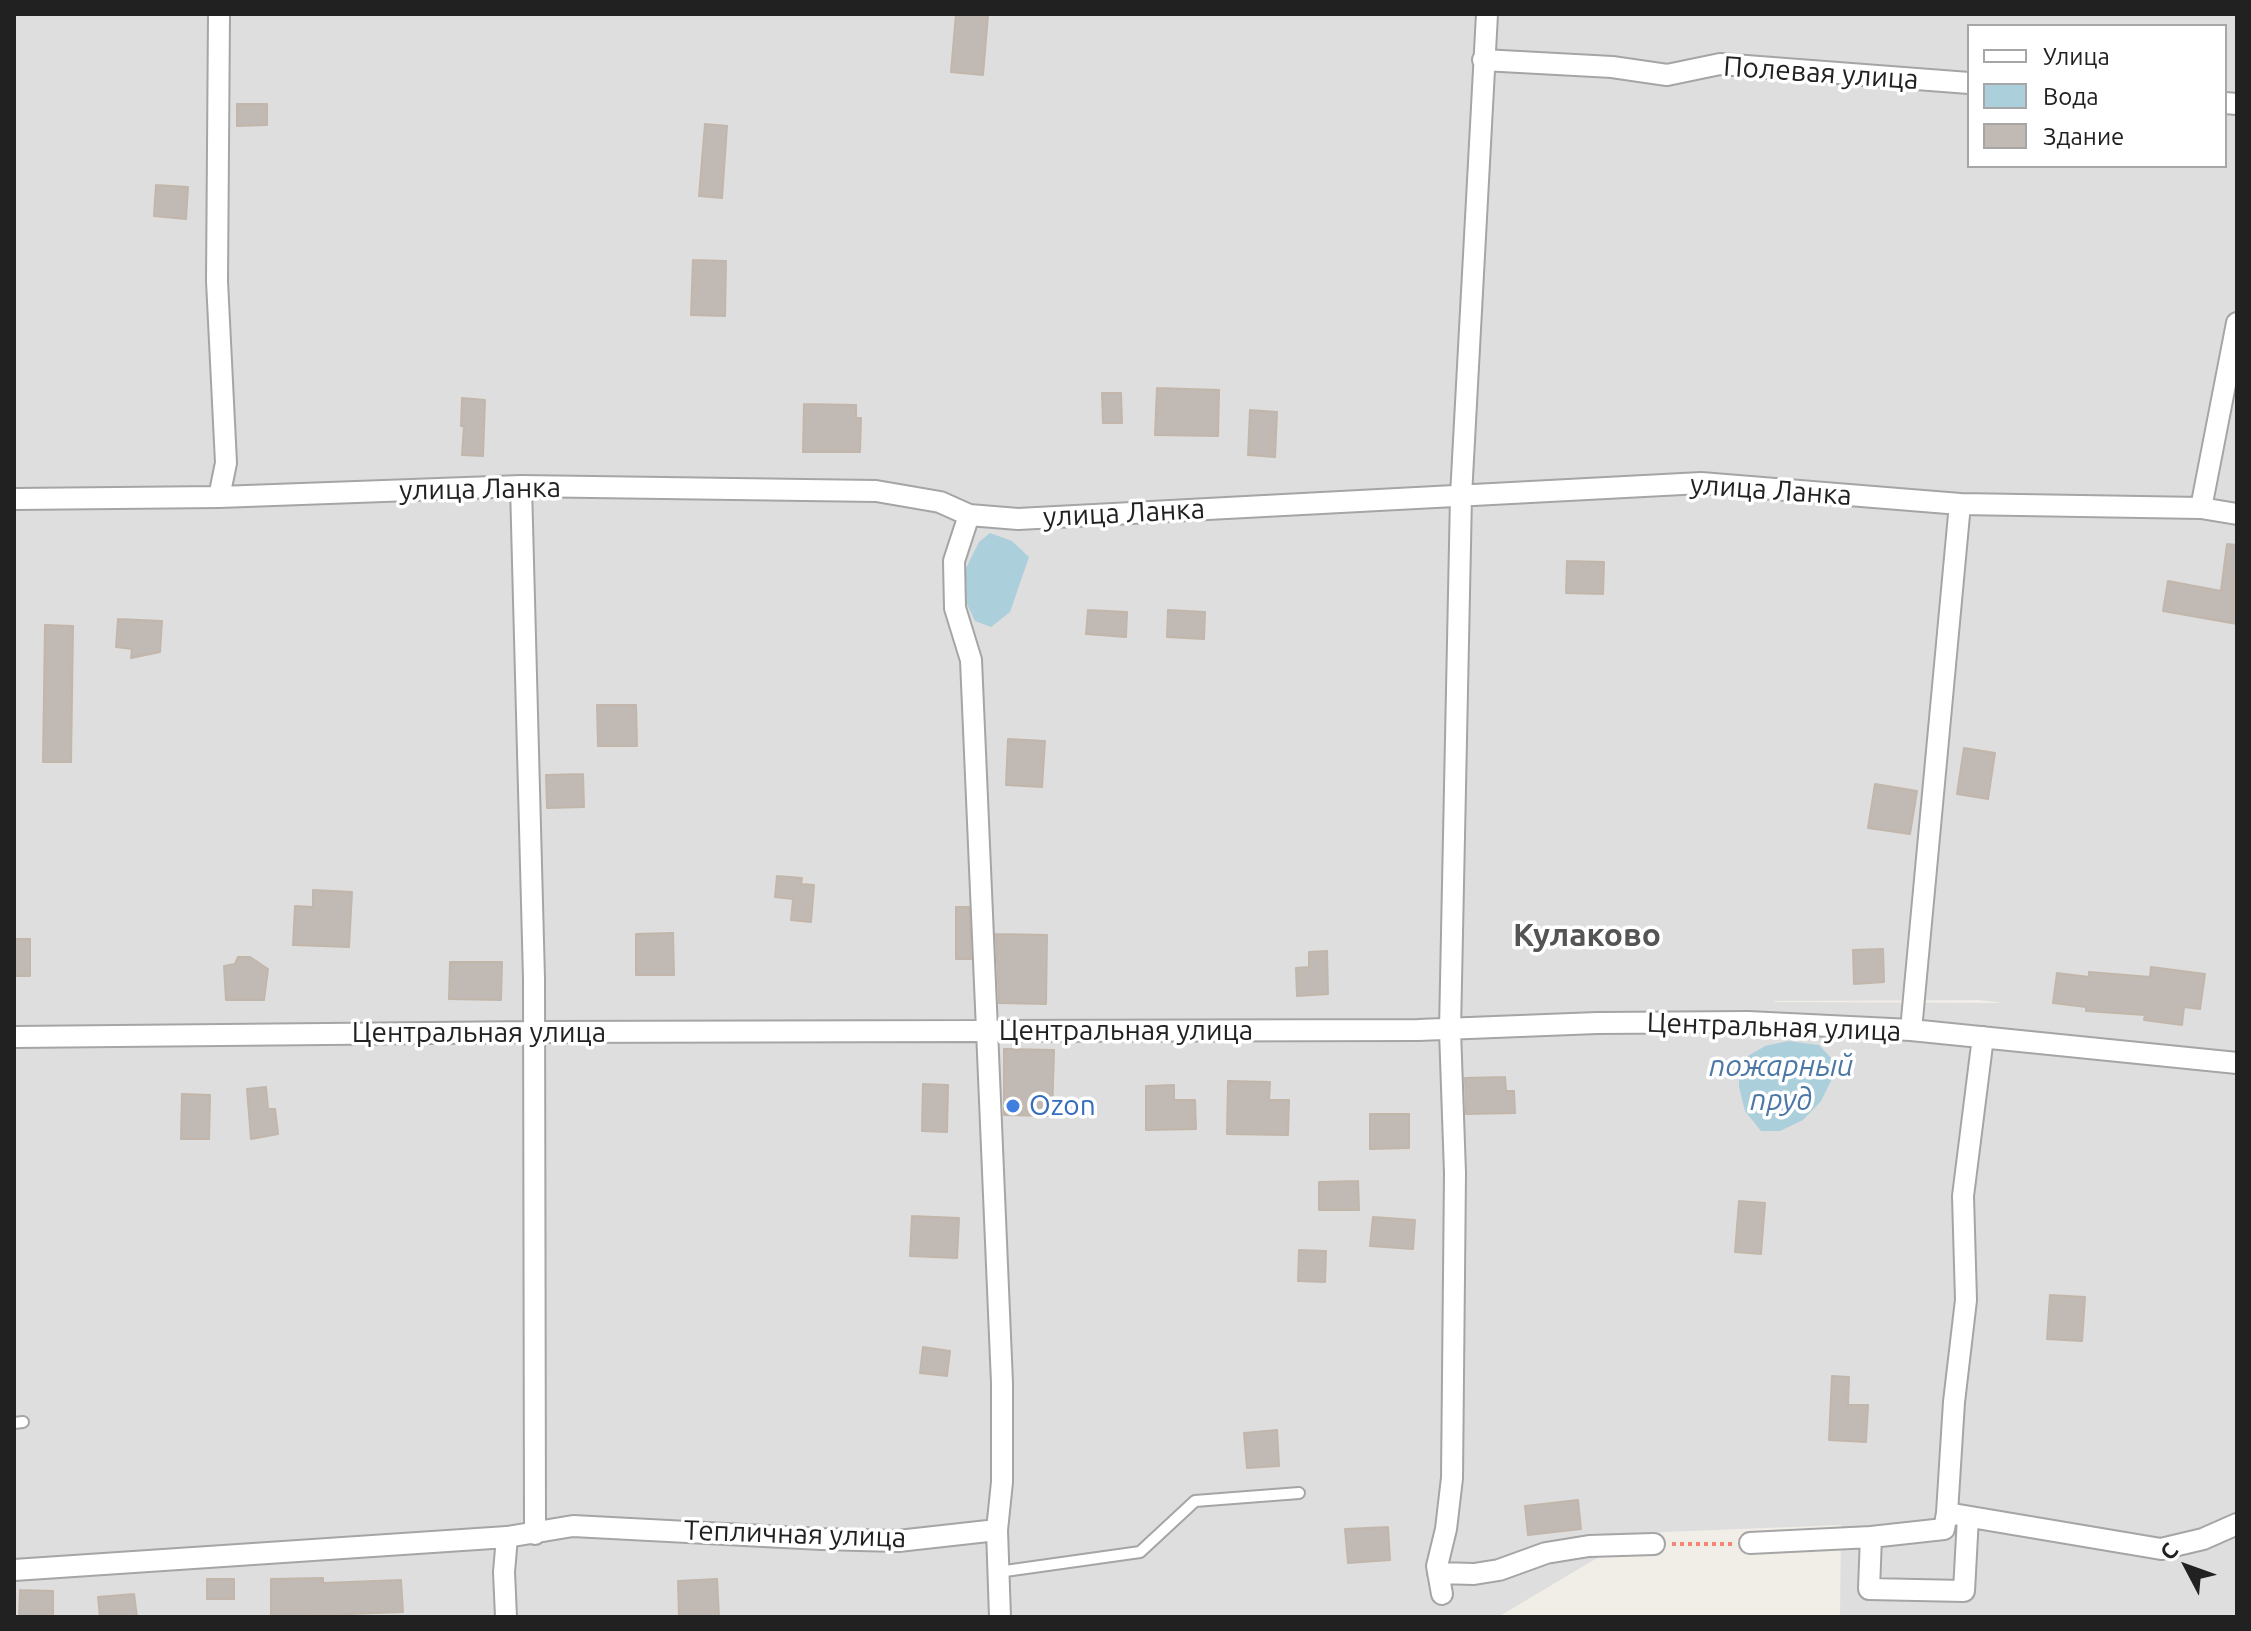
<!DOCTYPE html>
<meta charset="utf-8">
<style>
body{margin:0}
#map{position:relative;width:2251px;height:1631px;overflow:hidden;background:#f1eee8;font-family:Ubuntu,sans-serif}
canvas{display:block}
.frame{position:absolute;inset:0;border:16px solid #212121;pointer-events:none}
.legend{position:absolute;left:1967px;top:24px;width:260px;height:144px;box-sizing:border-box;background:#fff;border:2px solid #a6a6a6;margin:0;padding:10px 14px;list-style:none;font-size:24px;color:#212121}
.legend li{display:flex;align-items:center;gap:16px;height:40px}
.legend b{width:40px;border:2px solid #a6a6a6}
.north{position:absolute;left:2147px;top:1527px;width:80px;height:80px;-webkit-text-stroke:6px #fff;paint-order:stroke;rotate:311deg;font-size:22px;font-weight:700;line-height:32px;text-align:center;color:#212121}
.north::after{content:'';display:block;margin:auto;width:28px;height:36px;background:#212121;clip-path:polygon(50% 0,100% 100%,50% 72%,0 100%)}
</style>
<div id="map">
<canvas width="2251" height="1631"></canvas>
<div class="frame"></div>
<ul class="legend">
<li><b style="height:10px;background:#fff"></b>Улица</li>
<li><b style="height:22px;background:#abd0dc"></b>Вода</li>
<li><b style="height:22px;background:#c1bab4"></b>Здание</li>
</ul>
<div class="north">С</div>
</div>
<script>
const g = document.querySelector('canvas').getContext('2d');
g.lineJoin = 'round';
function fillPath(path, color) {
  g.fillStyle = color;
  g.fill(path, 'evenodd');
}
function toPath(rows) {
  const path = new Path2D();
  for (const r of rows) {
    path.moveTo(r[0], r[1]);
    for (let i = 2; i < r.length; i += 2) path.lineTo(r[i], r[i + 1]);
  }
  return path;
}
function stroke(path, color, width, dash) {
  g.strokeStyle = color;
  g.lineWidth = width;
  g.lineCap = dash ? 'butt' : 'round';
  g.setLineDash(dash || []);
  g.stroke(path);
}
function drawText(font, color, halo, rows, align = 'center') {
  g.font = font + ' Ubuntu,sans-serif';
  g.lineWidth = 7;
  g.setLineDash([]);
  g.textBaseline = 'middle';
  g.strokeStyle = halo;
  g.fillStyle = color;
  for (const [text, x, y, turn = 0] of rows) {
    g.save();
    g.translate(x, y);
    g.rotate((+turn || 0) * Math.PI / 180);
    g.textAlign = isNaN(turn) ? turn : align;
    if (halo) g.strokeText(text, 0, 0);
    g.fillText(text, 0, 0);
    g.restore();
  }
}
const residential = toPath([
 [14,14,2237,14,2237,1617,1840,1617,1841,1525,1639,1533,1498,1617,14,1617],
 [1969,26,2225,26,2225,166,1969,166],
 [1979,1000,2002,1003,1774,1002,1775,1001]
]);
const water = toPath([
 [990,533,1012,541,1029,557,1010,612,991,627,975,621,965,600,966,568,979,542],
 [1788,1041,1819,1045,1831,1058,1834,1075,1821,1101,1803,1120,1780,1131,1761,1131,1745,1111,1739,1087,1739,1073,1748,1056,1765,1046]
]);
const building = toPath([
 [956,14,988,15,983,75,951,72,956,14],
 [237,104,267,104,267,125,237,126,237,104],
 [705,124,727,126,722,198,699,196,705,124],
 [156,185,188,187,186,219,154,216,156,185],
 [693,260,726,261,725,316,691,315,693,260],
 [1157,388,1219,390,1218,436,1155,435,1157,388],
 [1102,393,1121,393,1122,423,1103,423,1102,393],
 [462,398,485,400,483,456,462,455,464,426,461,426,462,398],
 [804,404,856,405,856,418,861,418,860,452,803,452,804,404],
 [1250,410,1277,412,1275,457,1248,455,1250,410],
 [2227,544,2237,545,2237,624,2163,611,2168,581,2221,591,2227,544],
 [1567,561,1604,562,1603,594,1566,593,1567,561],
 [1088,610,1127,612,1126,637,1086,634,1088,610],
 [1168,610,1205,612,1204,639,1167,637,1168,610],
 [118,619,162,621,160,652,131,658,132,649,116,647,118,619],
 [45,625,73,626,71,762,43,762,45,625],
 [597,705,636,705,637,746,598,746,597,705],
 [1008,739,1045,741,1042,787,1006,785,1008,739],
 [1964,748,1995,753,1988,799,1957,794,1964,748],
 [583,774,584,807,547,808,546,775,583,774],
 [1875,784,1917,791,1910,834,1868,828,1875,784],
 [777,876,802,878,801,884,814,885,811,922,791,920,793,899,775,897,777,876],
 [313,890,352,892,349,947,293,945,295,906,313,907,313,890],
 [956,907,969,907,971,959,956,959,956,907],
 [673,933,674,975,636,975,636,934,673,933],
 [996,934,1047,935,1046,1004,999,1003,996,934],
 [14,939,30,939,30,976,14,976,14,939],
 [1883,949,1884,982,1854,984,1853,950,1883,949],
 [1327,951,1328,994,1297,996,1296,968,1309,967,1309,952,1327,951],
 [238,957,250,957,268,969,264,1000,226,1000,224,966,235,964,238,957],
 [450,962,502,962,501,1000,449,999,450,962],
 [2151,967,2205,974,2200,1009,2184,1007,2182,1025,2144,1020,2145,1015,2086,1011,2086,1007,2053,1003,2057,973,2089,977,2089,972,2150,977,2151,967],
 [1004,1049,1054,1050,1052,1116,1004,1115,1004,1049],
 [1505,1077,1506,1091,1514,1091,1515,1113,1466,1114,1465,1078,1505,1077],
 [1228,1081,1270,1082,1269,1100,1289,1100,1288,1135,1227,1134,1228,1081],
 [923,1084,948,1085,947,1132,922,1131,923,1084],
 [1174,1085,1174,1100,1195,1100,1196,1129,1146,1130,1146,1086,1174,1085],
 [266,1087,268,1109,275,1109,278,1134,251,1139,247,1089,266,1087],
 [182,1094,210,1095,209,1139,181,1139,182,1094],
 [1370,1114,1409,1114,1409,1148,1370,1149,1370,1114],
 [1358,1181,1359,1210,1319,1210,1319,1182,1358,1181],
 [1739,1201,1765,1203,1761,1254,1735,1252,1739,1201],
 [912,1216,959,1218,957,1258,910,1256,912,1216],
 [1373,1217,1415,1220,1413,1249,1370,1246,1373,1217],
 [1299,1250,1326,1251,1325,1282,1298,1281,1299,1250],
 [2050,1295,2085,1297,2082,1341,2047,1339,2050,1295],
 [923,1347,950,1351,947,1376,920,1373,923,1347],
 [1832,1376,1849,1377,1848,1405,1868,1405,1866,1442,1829,1440,1832,1376],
 [1277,1430,1279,1466,1247,1468,1244,1433,1277,1430],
 [1578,1500,1581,1529,1528,1535,1525,1506,1578,1500],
 [1388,1527,1390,1560,1348,1563,1345,1529,1388,1527],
 [323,1578,323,1583,401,1580,403,1612,271,1617,271,1579,323,1578],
 [207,1579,234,1579,234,1599,207,1599,207,1579],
 [717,1579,719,1617,679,1617,678,1581,717,1579],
 [20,1590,53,1591,53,1617,19,1617,20,1590],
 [134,1594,137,1617,100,1617,98,1597,134,1594]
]);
const path = toPath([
 [1672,1544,1732,1544]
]);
const service = toPath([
 [14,1423,23,1422],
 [998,1572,1140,1552,1195,1501,1299,1493]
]);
const minor = toPath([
 [219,14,217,281,226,463,219,497],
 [1483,60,1612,67,1667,75,1720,64,1969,83],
 [2225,103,2237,104],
 [521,486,534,979,535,1534],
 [14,499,219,497,521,486,876,491,940,502,969,515,1018,519,1701,483,1960,504,2201,508,2237,514],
 [2201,508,2237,323],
 [969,515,954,561,955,608,971,660,987,1030,1002,1383,1002,1482,997,1530,1000,1617],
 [1911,1030,1960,504],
 [14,1037,534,1032,1418,1030,1597,1023,1748,1022,1911,1030,2237,1063],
 [1983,1037,1963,1196,1966,1300,1954,1402,1947,1513,2161,1549,2203,1539,2237,1524],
 [1947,1513,1944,1529,1871,1537,1869,1589,1964,1591,1968,1517],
 [1750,1543,1871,1537],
 [14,1570,507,1537,573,1526,821,1539,898,1541,997,1530],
 [1438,1573,1474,1574,1499,1570,1546,1553,1589,1546,1654,1544],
 [1442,1594,1437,1566,1446,1529,1452,1478,1455,1173,1450,1030,1461,496,1487,14],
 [506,1617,504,1572,507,1537]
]);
const markers = [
 [1013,1106,8,"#3f7fe0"]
];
const streetNames = [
 ["Полевая улица",1821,73,4],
 ["улица Ланка",480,489,-1],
 ["улица Ланка",1771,490,4],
 ["улица Ланка",1124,513,-3],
 ["Центральная улица",1774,1027,2],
 ["Центральная улица",1126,1031],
 ["Центральная улица",479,1033],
 ["Тепличная улица",795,1534,2]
];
const shopNames = [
 ["Ozon",1029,1106]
];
const waterNames = [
 ["пожарный",1781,1066],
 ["пруд",1781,1100]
];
const quarterNames = [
 ["Кулаково",1587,935]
];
fillPath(residential, '#dfdede');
fillPath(water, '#abd0dc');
fillPath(building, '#c1bab4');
stroke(building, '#c2b6ab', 2);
stroke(service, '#a5a5a5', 14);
stroke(minor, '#a5a5a5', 24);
stroke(path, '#f58675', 4, [4, 4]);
stroke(service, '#fff', 10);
stroke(minor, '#fff', 20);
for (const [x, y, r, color] of markers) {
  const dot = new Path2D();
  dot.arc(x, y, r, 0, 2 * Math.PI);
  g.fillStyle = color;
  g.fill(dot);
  stroke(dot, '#fff', 3);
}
drawText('28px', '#212121', '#fff', streetNames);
drawText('28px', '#366cbe', '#fff', shopNames, 'left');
drawText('italic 30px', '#4d78a6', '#fff', waterNames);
drawText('bold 32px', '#545454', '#fff', quarterNames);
</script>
